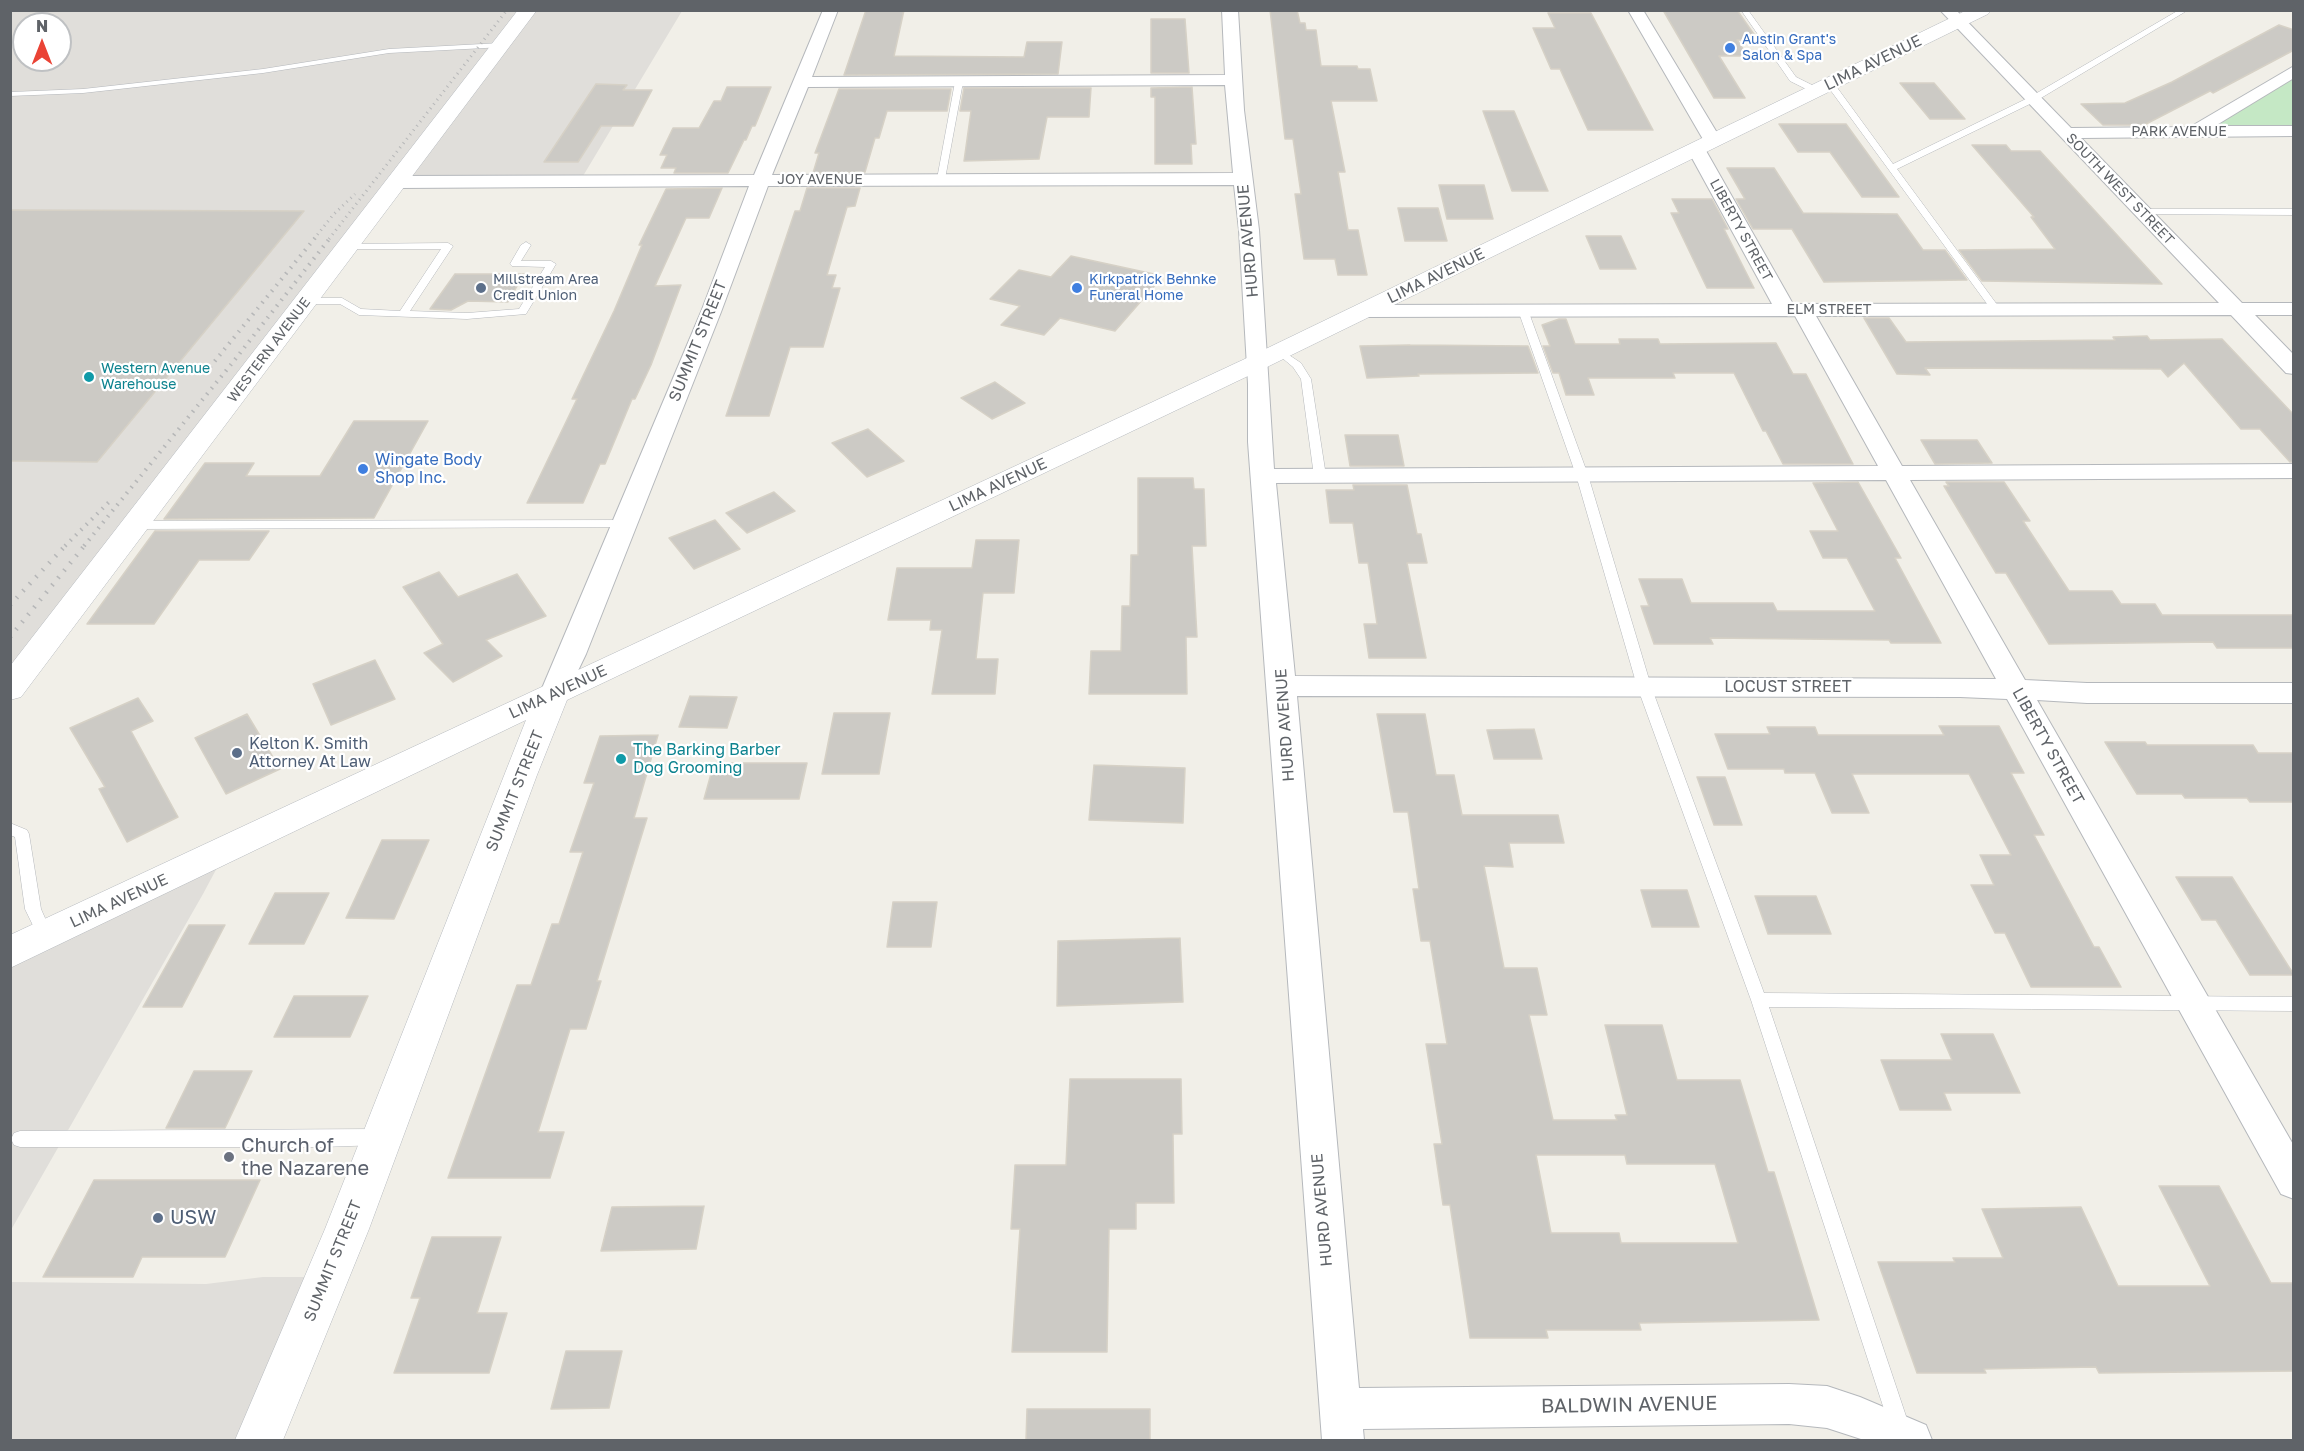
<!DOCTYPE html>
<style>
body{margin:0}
#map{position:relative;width:2304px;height:1451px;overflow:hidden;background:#f1efe8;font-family:"Golos Text",sans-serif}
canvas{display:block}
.frame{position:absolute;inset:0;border:12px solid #5f6368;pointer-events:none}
.north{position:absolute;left:12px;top:12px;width:60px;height:60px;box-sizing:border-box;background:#fff;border:2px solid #bfc1c3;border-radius:50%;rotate:0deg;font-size:16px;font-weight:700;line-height:24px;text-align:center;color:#5f6368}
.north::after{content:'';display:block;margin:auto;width:21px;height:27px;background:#ea4335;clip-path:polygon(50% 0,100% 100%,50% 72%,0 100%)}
</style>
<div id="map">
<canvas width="2304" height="1451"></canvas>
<div class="frame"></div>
<div class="north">N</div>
</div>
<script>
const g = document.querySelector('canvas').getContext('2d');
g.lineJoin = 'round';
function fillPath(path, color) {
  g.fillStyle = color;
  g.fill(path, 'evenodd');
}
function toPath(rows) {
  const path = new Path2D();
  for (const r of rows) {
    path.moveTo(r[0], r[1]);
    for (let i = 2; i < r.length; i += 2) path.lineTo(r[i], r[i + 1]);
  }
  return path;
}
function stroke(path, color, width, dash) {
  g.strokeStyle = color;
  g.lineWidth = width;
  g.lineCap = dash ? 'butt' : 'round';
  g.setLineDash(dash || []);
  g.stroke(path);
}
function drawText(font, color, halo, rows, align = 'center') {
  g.font = font + ' "Golos Text",sans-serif';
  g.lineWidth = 4.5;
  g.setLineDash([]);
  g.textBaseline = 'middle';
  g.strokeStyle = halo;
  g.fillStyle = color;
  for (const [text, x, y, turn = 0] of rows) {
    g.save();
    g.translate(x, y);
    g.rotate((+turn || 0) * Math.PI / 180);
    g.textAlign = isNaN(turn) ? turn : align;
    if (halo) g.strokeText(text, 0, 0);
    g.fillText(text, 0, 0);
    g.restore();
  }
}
const industrial = toPath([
 [11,11,682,11,580,181,398,182,11,689],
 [24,24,60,24,60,60,24,60],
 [226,851,203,894,11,1230,11,953],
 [263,1277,326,1277,259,1440,11,1440,11,1282,206,1284]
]);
const green = toPath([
 [2293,71,2293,131,2194,132]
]);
const building = toPath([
 [866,10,904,10,894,56,1024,57,1027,42,1062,42,1058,74,844,75,866,10],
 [1270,10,1297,10,1300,23,1305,23,1306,30,1316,30,1321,66,1357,66,1358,69,1370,69,1377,101,1331,101,1345,172,1338,172,1348,230,1358,230,1367,275,1338,275,1335,259,1304,259,1295,194,1301,194,1293,139,1285,139,1270,10],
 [1663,10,1737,10,1758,40,1737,40,1748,56,1719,56,1745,98,1714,98,1663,10],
 [1548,13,1591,13,1653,130,1588,130,1560,69,1551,69,1533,28,1555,28,1548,13],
 [1151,19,1185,19,1189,73,1151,73,1151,19],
 [2279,25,2294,30,2294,50,2213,93,2210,91,2144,125,2103,125,2081,104,2125,103,2172,82,2279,25],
 [1900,83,1934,83,1965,119,1930,119,1900,83],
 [596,84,627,85,623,90,652,90,633,126,601,126,578,162,544,162,596,84],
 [727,87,771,87,755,126,752,126,746,140,744,140,728,173,674,173,676,168,661,168,667,155,660,155,673,128,699,128,714,101,721,101,727,87],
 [1192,87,1196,144,1191,144,1192,164,1155,164,1155,97,1151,97,1151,88,1192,87],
 [964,88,1091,88,1089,117,1047,117,1039,159,964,161,971,111,960,111,964,88],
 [839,89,951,89,947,111,887,111,879,138,875,138,865,172,813,173,819,153,815,153,839,89],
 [1483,111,1514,111,1548,191,1512,191,1483,111],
 [1779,124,1846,124,1899,197,1862,197,1830,152,1798,152,1779,124],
 [1972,145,2006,145,2011,151,2040,151,2162,284,1982,281,1959,250,2055,249,2031,217,2034,217,1972,145],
 [1727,168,1774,168,1803,213,1897,214,1923,250,1945,250,1967,280,1824,282,1792,229,1753,229,1736,199,1745,199,1727,168],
 [1439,185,1484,185,1493,219,1447,219,1439,185],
 [722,188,709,218,686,218,655,286,681,285,651,365,635,399,632,399,605,464,600,464,583,503,527,503,577,399,572,399,614,311,642,245,639,245,666,189,722,188],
 [807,188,860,188,855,206,847,207,827,275,836,275,832,288,840,288,823,347,790,347,769,416,726,416,795,211,800,211,807,188],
 [1672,199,1712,199,1728,229,1724,229,1754,288,1707,288,1671,213,1679,213,1672,199],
 [1398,208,1438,208,1447,241,1405,241,1398,208],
 [10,210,304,211,97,462,10,461,10,210],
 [1586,236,1621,236,1636,269,1600,269,1586,236],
 [1071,256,1163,276,1115,331,1060,318,1044,335,1001,325,1020,306,990,299,1019,270,1051,277,1071,256],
 [455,274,524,274,508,302,468,301,451,310,430,309,455,274],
 [1864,318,1889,318,1906,342,2115,340,2113,337,2147,336,2150,340,2222,339,2294,415,2294,462,2290,462,2260,429,2241,429,2184,363,2168,377,2161,369,1925,368,1930,375,1897,374,1864,318],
 [1559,319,1566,319,1575,344,1620,344,1619,339,1658,339,1660,344,1776,343,1793,374,1806,374,1853,464,1783,464,1766,431,1763,431,1734,373,1673,373,1675,378,1588,378,1594,395,1566,395,1559,373,1553,373,1543,346,1550,346,1542,325,1559,319],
 [1410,345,1528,346,1538,373,1418,374,1419,376,1367,378,1360,346,1410,345],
 [995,382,1025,403,992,419,961,398,995,382],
 [354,421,428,421,374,518,164,519,205,463,254,463,246,476,320,476,354,421],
 [868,429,904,461,867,477,832,443,868,429],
 [1345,435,1398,435,1404,466,1350,466,1345,435],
 [1921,440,1977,440,1992,463,1935,464,1921,440],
 [1138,478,1193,478,1194,489,1204,489,1206,546,1192,546,1197,637,1186,637,1187,694,1089,694,1091,651,1121,651,1122,606,1130,606,1131,555,1138,555,1138,478],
 [1858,482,1901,558,1895,558,1941,643,1891,643,1889,640,1710,638,1713,644,1654,644,1641,606,1649,606,1639,579,1682,579,1691,603,1773,603,1777,611,1875,611,1847,558,1823,558,1810,531,1838,531,1813,483,1858,482],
 [1946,482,2004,482,2030,521,2023,521,2069,591,2112,591,2121,604,2155,604,2162,615,2294,615,2294,648,2217,648,2213,642,2049,644,2006,573,1996,573,1944,486,1949,486,1946,482],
 [1353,485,1407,485,1417,534,1421,534,1427,563,1407,563,1426,658,1369,658,1364,624,1377,624,1368,563,1359,563,1353,523,1330,523,1326,490,1354,490,1353,485],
 [774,492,795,511,747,533,726,513,774,492],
 [715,520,740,549,694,569,669,538,715,520],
 [155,531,269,531,249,560,199,560,154,624,87,624,155,531],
 [976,540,1019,540,1014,593,983,593,976,659,998,659,995,694,932,694,942,630,930,630,931,620,888,620,897,568,972,568,976,540],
 [439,572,458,597,517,574,546,616,486,640,502,656,453,682,424,653,443,644,403,587,439,572],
 [375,660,395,699,331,725,313,684,375,660],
 [690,696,737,697,727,728,679,727,690,696],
 [138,698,153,721,131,731,178,817,127,842,99,789,105,787,70,728,138,698],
 [834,713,890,713,879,774,822,774,834,713],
 [247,714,280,769,226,794,195,738,247,714],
 [1377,714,1425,714,1436,775,1454,775,1462,815,1558,815,1564,843,1509,843,1513,867,1484,866,1504,968,1537,968,1547,1015,1529,1015,1553,1120,1617,1120,1615,1115,1627,1115,1605,1025,1662,1025,1677,1080,1740,1080,1768,1172,1774,1172,1819,1320,1639,1323,1641,1330,1546,1330,1548,1338,1470,1338,1450,1205,1443,1205,1434,1144,1442,1144,1426,1044,1447,1044,1430,941,1421,941,1413,889,1419,889,1408,812,1394,812,1377,714],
 [1536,1155,1625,1155,1627,1164,1715,1164,1738,1243,1621,1243,1619,1233,1551,1233,1536,1155],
 [1939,726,1999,726,2024,773,2011,773,2044,835,2034,835,2094,947,2099,947,2121,987,2031,987,2005,933,1995,933,1971,885,1994,885,1980,855,2011,855,1969,774,1852,774,1869,813,1832,813,1815,773,1785,773,1784,769,1728,769,1715,734,1770,734,1767,727,1815,727,1818,735,1944,735,1939,726],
 [1534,729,1542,759,1494,759,1487,730,1534,729],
 [658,735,634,818,647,818,597,981,601,981,586,1029,570,1029,538,1132,564,1132,550,1178,448,1178,517,985,531,985,552,924,559,924,583,852,570,852,594,783,584,783,600,736,658,735],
 [2105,742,2145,742,2147,745,2253,745,2258,753,2294,753,2294,802,2250,802,2247,798,2185,798,2182,794,2137,794,2105,742],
 [714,763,807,763,799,799,704,799,714,763],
 [1094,765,1185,768,1183,823,1089,820,1094,765],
 [1697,777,1725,777,1742,825,1714,825,1697,777],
 [382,840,429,840,394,919,346,918,382,840],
 [2176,877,2232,877,2294,975,2250,975,2216,920,2202,920,2176,877],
 [1641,890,1687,890,1699,927,1652,927,1641,890],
 [275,893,329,893,304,944,249,944,275,893],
 [1755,896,1816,896,1831,934,1768,934,1755,896],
 [893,902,937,902,931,947,887,947,893,902],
 [189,925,225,925,182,1007,143,1007,189,925],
 [1180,938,1183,1002,1057,1006,1058,941,1180,938],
 [294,996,368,996,350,1037,274,1037,294,996],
 [1941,1034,1993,1034,2020,1093,1944,1093,1951,1110,1900,1110,1881,1060,1952,1060,1941,1034],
 [194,1071,252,1071,225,1128,166,1128,194,1071],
 [1070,1079,1181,1079,1182,1134,1173,1134,1174,1203,1136,1203,1136,1229,1109,1229,1107,1352,1012,1352,1020,1229,1011,1229,1015,1165,1066,1165,1070,1079],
 [94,1180,260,1180,225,1257,142,1257,133,1277,43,1277,94,1180],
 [2159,1186,2219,1186,2271,1283,2294,1283,2294,1371,2099,1373,2096,1367,1984,1369,1986,1373,1917,1373,1878,1262,1955,1262,1953,1258,2003,1258,1982,1209,2081,1207,2118,1286,2210,1286,2159,1186],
 [704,1206,696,1249,601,1251,612,1207,704,1206],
 [432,1237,501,1237,477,1313,507,1313,489,1373,394,1373,420,1298,411,1298,432,1237],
 [566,1351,622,1351,609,1408,551,1409,566,1351],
 [1027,1409,1150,1409,1150,1440,1026,1440,1027,1409]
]);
const lane = toPath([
 [1741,10,1748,10,1796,77,1820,89,1820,93,1814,93,1790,81,1741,10],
 [2179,10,2188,10,2036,101,1897,169,2001,310,1996,313,1993,312,1826,84,1833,82,1893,164,2030,97,2179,10],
 [501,43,504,43,504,47,389,53,263,73,83,93,10,96,11,92,83,89,263,69,389,49,501,43],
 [959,80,963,82,945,179,941,182,937,179,955,82,959,80],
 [2143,209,2294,209,2294,215,2140,214,2140,210,2143,209],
 [526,242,531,245,521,261,551,261,556,264,526,314,467,319,359,315,340,304,307,304,302,301,307,298,342,298,361,309,400,311,441,249,349,249,344,246,346,244,448,243,453,246,410,311,467,313,519,309,545,267,512,266,510,264,521,245,526,242],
 [1523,307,1528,310,1588,475,1651,686,1764,993,2294,997,2294,1011,1769,1007,1914,1440,1894,1440,1751,1000,1637,686,1576,475,1518,310,1523,307],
 [1280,349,1301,363,1311,379,1326,476,1324,478,1320,479,1314,476,1301,379,1293,367,1275,352,1280,349],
 [623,520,629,524,627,527,136,529,130,525,136,521,623,520],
 [10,823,27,830,29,834,41,909,53,936,50,940,45,942,40,940,25,909,15,837,10,835,10,823],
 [379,1129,385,1132,388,1137,385,1142,379,1145,322,1147,20,1147,14,1145,11,1139,14,1133,20,1131,379,1129]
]);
const street = toPath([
 [823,10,838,10,812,77,1225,75,1222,10,1238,10,1244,110,1259,230,1274,469,1878,466,1795,316,1365,317,1358,315,1355,311,1358,307,1365,305,1772,304,1687,149,1690,145,1696,144,1702,145,1705,149,1793,304,2219,303,1940,10,1956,10,2071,128,2190,127,2294,66,2294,78,2215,126,2294,126,2294,136,2081,138,2242,303,2294,303,2294,315,2255,315,2294,355,2294,374,2286,373,2231,315,1816,316,1902,466,2294,464,2294,478,1910,480,2025,680,2087,683,2294,683,2294,703,2087,703,2037,700,2294,1146,2294,1199,2281,1194,2007,699,1960,697,1297,696,1359,1388,1789,1384,1827,1386,1860,1397,1926,1425,1932,1440,1864,1440,1827,1428,1789,1424,1363,1429,1364,1440,1322,1440,1248,442,1248,384,1239,230,1234,185,768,186,721,312,586,654,564,700,554,703,544,700,540,693,701,312,749,186,398,188,391,186,389,182,391,178,398,176,754,175,823,10],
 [1225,85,1233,173,772,175,808,87,1225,85],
 [1886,480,1996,679,1295,676,1276,483,1886,480],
 [1628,10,1643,10,1722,141,1719,145,1713,146,1707,145,1704,141,1628,10]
]);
const secondary = toPath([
 [518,10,537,10,21,697,10,700,10,666,518,10],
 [1967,10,1991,10,1988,14,1267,367,567,700,537,775,369,1229,283,1440,235,1440,325,1229,526,720,10,968,10,935,1249,357,1967,10]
]);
const railFar2 = toPath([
 [314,239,333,215,355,194],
 [329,239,507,10]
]);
const railFar1 = toPath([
 [210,367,315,238],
 [65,546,112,499],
 [84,546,233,362,330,238]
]);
const rail = toPath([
 [10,605,66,545],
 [10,637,85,545]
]);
const markers = [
 [1730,48,6,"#3f7fe0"],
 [481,288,6,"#5c6f8a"],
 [1077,288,6,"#3f7fe0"],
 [89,377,6,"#0f9aa8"],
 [363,469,6,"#3f7fe0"],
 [237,753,6,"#5c6f8a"],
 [621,759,6,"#0f9aa8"],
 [229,1157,6,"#6b7280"],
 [158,1218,6,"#5c6f8a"]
];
const farShopnames = [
 ["Austin Grant's",1742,40],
 ["Salon & Spa",1742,56],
 ["Kirkpatrick Behnke",1089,280],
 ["Funeral Home",1089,296]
];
const farStreetnames = [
 ["PARK AVENUE",2179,132],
 ["JOY AVENUE",820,180],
 ["SOUTH WEST STREET",2120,189,46],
 ["LIBERTY STREET",1741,230,61],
 ["ELM STREET",1829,310],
 ["WESTERN AVENUE",269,350,-53]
];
const farServicenames = [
 ["Millstream Area",493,280],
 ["Credit Union",493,296]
];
const farCulturenames = [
 ["Western Avenue",101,369],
 ["Warehouse",101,385]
];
const streetNames = [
 ["LIMA AVENUE",1873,63,-26],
 ["HURD AVENUE",1248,241,-95],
 ["LIMA AVENUE",1436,276,-26],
 ["SUMMIT STREET",698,341,-68],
 ["LIMA AVENUE",998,485,-25],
 ["LOCUST STREET",1788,687],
 ["LIMA AVENUE",558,692,-25],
 ["HURD AVENUE",1285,725,-94],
 ["LIBERTY STREET",2048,746,61],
 ["SUMMIT STREET",515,791,-68],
 ["LIMA AVENUE",119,901,-25],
 ["HURD AVENUE",1322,1210,-95],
 ["SUMMIT STREET",333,1261,-68]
];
const shopNames = [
 ["Wingate Body",375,460],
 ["Shop Inc.",375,478]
];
const serviceNames = [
 ["Kelton K. Smith",249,744],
 ["Attorney At Law",249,762]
];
const cultureNames = [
 ["The Barking Barber",633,750],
 ["Dog Grooming",633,768]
];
const nearWorshipnames = [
 ["Church of",241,1146],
 ["the Nazarene",241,1169]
];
const nearServicenames = [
 ["USW",170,1218]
];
const nearStreetnames = [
 ["BALDWIN AVENUE",1629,1405,-1]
];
fillPath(industrial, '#e0deda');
fillPath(green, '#c5e8c5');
fillPath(building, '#cccac5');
stroke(building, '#d6d1c6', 1.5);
stroke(lane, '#b5b8bc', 1);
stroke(street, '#b5b8bc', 2);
stroke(secondary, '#b6babf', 1);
fillPath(lane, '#fff');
fillPath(street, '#fff');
fillPath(secondary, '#fff');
stroke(railFar2, '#b6b7b8', 3, [1, 4.5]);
stroke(railFar1, '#b6b7b8', 4, [1.5, 6]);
stroke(rail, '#b6b7b8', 4.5, [1.5, 8]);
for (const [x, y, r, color] of markers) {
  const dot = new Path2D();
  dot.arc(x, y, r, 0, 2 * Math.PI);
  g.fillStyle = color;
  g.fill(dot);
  stroke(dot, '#fff', 2);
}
drawText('14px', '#366cbe', '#fff', farShopnames, 'left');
drawText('14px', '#5f6368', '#fff', farStreetnames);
drawText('14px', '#4e5e75', '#fff', farServicenames, 'left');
drawText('14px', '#0d838f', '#fff', farCulturenames, 'left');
drawText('16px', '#5f6368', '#fff', streetNames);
drawText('16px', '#366cbe', '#fff', shopNames, 'left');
drawText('16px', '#4e5e75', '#fff', serviceNames, 'left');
drawText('16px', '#0d838f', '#fff', cultureNames, 'left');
drawText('20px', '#5b616d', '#fff', nearWorshipnames, 'left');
drawText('20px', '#4e5e75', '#fff', nearServicenames, 'left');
drawText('20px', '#5f6368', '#fff', nearStreetnames);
</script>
